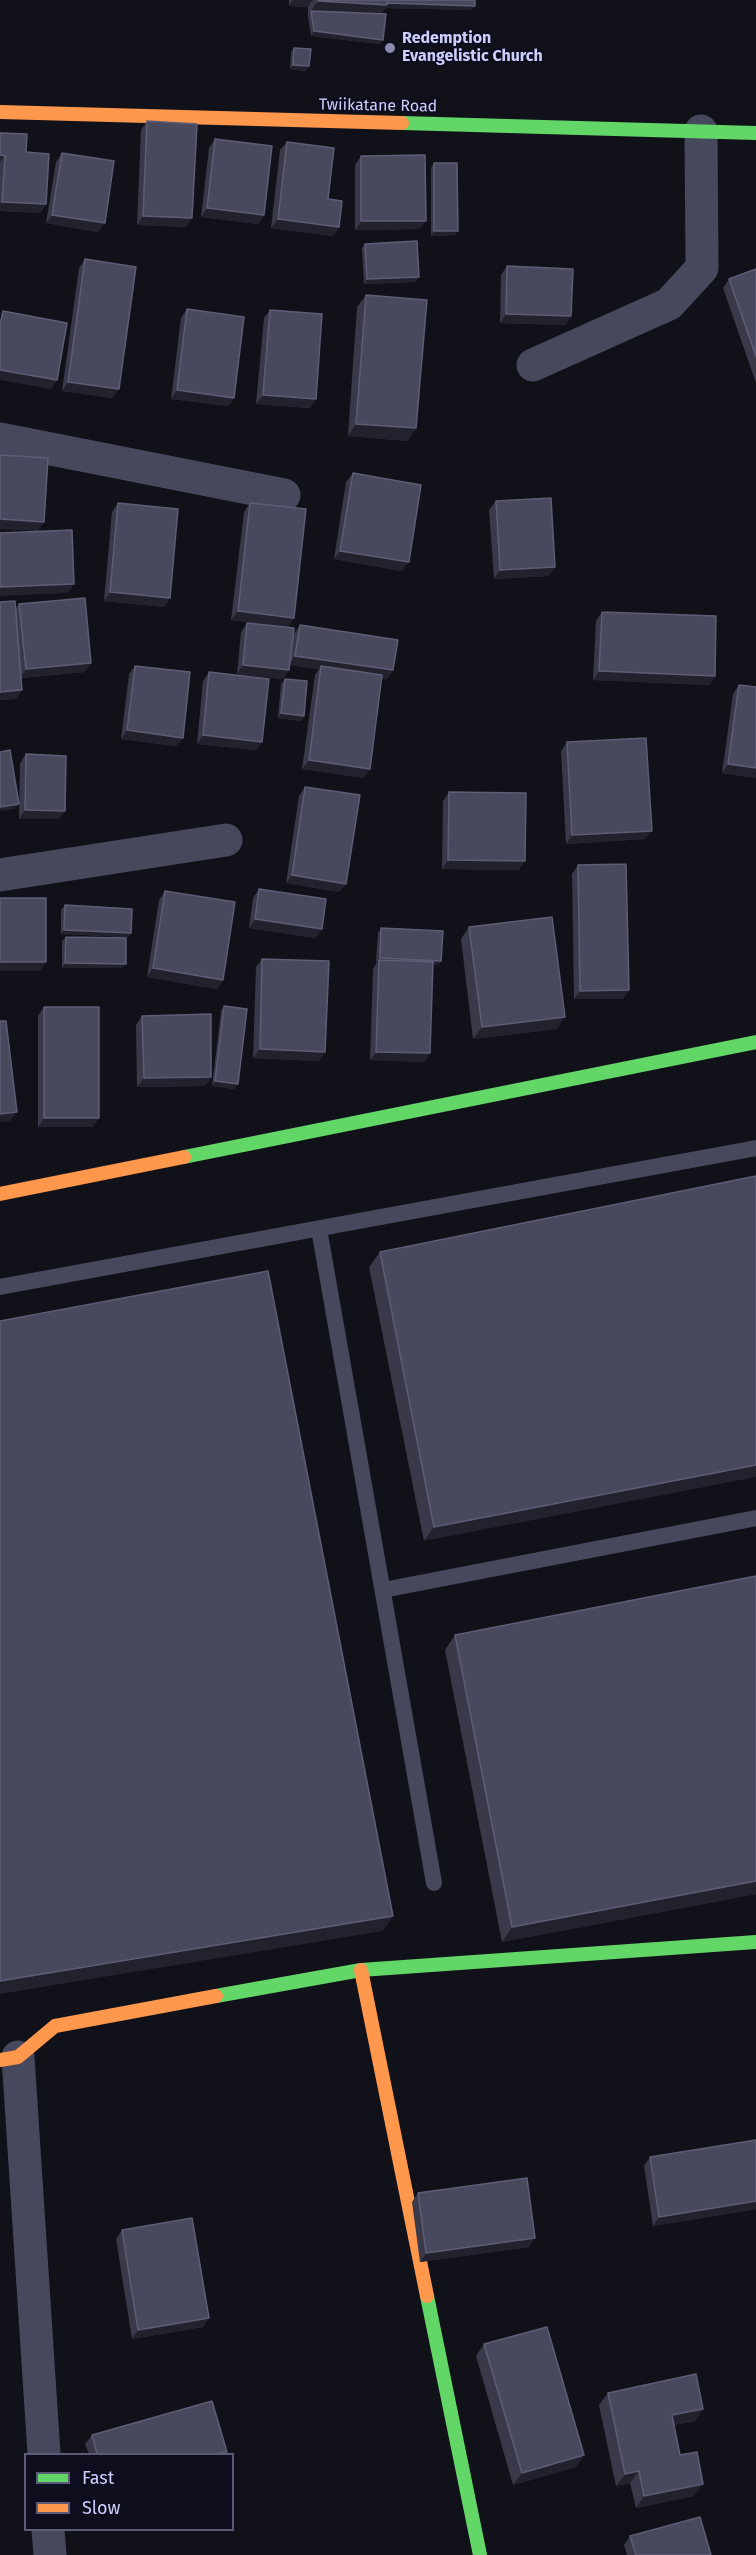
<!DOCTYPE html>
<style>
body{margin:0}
#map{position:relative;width:756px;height:2555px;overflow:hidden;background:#11111a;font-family:"Fira Sans",sans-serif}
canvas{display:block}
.legend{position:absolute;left:24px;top:2453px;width:210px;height:78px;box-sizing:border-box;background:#0d0d1e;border:2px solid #595b77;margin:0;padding:8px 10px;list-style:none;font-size:18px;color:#cccffc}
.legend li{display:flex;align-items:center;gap:12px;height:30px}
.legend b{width:30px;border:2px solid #595b77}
</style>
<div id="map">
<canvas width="756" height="2555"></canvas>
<ul class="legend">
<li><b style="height:8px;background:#63d668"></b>Fast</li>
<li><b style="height:8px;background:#ff974d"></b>Slow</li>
</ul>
</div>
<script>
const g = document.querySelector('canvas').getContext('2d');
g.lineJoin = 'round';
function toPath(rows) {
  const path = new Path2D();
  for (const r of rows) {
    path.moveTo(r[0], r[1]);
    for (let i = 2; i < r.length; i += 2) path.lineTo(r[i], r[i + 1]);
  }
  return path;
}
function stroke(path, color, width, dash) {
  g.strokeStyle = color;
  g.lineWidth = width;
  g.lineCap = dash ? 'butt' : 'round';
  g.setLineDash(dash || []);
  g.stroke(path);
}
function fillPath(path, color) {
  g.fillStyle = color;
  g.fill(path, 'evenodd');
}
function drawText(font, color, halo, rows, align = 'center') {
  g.font = font + ' "Fira Sans",sans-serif';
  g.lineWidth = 4.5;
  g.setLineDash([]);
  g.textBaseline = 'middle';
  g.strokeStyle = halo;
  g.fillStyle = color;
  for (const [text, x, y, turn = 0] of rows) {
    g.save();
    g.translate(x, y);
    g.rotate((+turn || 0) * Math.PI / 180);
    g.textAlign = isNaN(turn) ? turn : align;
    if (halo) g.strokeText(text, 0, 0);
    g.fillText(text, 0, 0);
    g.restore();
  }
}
const lane = toPath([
 [319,1229,434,1883],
 [0,1287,756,1148],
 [383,1590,756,1518]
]);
const street = toPath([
 [533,365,669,304,702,268,701,131],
 [0,439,284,495],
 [0,875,226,840],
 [18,2057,44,2454],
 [48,2530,50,2555]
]);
const fast = toPath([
 [402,123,756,133],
 [184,1157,756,1042],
 [216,1996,361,1970,756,1942],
 [427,2296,480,2555]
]);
const slow = toPath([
 [0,112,402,123],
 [0,1194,184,1157],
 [361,1970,427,2296],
 [0,2060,18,2057,55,2026,216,1996]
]);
const wall = toPath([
 [289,0,475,0,475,6,471,10,385,8,381,14,380,44,311,36,308,16,308,7,289,6],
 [294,48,306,71,290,69,291,52],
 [147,121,192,218,186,227,137,225,141,130],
 [0,133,46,204,40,213,0,211],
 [215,139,264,215,258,224,201,217,209,148],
 [287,142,328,199,339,227,333,236,271,228,280,150],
 [62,153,98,232,46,223,56,162],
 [361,156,420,229,355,230,355,165],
 [434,163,458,231,454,235,431,236,431,168],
 [365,244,419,277,415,282,364,284,362,248],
 [85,259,112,398,62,391,79,268],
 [507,266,571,316,565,325,500,323,501,275],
 [756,269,756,383,723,288,729,279],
 [366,295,416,428,408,441,348,436,357,307],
 [187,309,234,398,228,406,171,399,181,318],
 [270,310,316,399,310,408,256,404,264,318],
 [353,473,402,571,334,559,346,482],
 [496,501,549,576,494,579,489,510],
 [118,503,170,598,164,607,104,601,112,512],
 [250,503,294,618,288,627,231,620,244,512],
 [0,602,15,609,19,604,85,672,21,678,22,690,16,699,0,700],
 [602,612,715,676,709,685,593,680,596,621],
 [247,623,294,634,300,625,393,670,387,679,382,678,364,778,302,769,315,675,319,669,290,665,283,679,237,674,241,632],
 [135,666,183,738,176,746,121,739,129,674],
 [209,672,262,742,256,750,197,744,203,681],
 [285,679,304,716,301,721,278,718,281,684],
 [739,685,756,687,756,778,722,773,733,694],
 [567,742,645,839,566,844,561,751],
 [26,754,65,811,59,819,19,819,20,763],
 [305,787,339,892,286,883,299,796],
 [449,792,519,870,442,869,443,801],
 [578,865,629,990,623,999,574,999,572,874],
 [259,889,316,938,249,928,253,898],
 [165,891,223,980,217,989,147,977,159,900],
 [65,905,131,933,128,937,61,934,61,910],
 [469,927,557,1029,473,1039,461,939],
 [381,928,441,961,438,965,432,965,430,1053,424,1062,370,1060,373,969,377,962,376,962,378,933],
 [66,937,122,968,62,968,62,941],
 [262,959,319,1061,253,1058,256,967],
 [224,1006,238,1084,234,1089,212,1086,221,1011],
 [44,1007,93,1127,38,1127,38,1016],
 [142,1016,211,1077,205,1086,137,1087,136,1025],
 [756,1176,424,1541,369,1267,380,1252],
 [756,1576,756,1894,502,1942,445,1650,455,1635],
 [756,2140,756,2209,653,2226,644,2166,650,2157],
 [418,2193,529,2247,420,2262,412,2202],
 [122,2230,209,2318,203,2327,132,2339,116,2239],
 [484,2344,576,2467,513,2485,476,2356],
 [608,2393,703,2409,695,2421,674,2425,680,2455,694,2496,636,2508,630,2483,616,2486,599,2405],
 [92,2435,225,2454,89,2454,85,2444],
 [630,2536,711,2555,627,2555,624,2545]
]);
const shadedWall = toPath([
 [293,0,313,0,308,7,289,6],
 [318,1,381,3,475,6,471,10,385,8,377,19,311,11],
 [314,31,383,40,380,44,311,36],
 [293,65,309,66,306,71,290,69],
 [0,155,5,156,0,162],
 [2,202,46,204,40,213,0,211,0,204],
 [207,208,264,215,258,224,201,217],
 [52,215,105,223,98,232,46,223],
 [143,216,192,218,186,227,137,225],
 [278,219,339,227,333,236,271,228],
 [361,221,426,221,420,229,355,230],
 [434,231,458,231,454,235,431,236],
 [419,277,415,282,364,284,367,279],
 [506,314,571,316,565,325,500,323],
 [0,370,57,380,51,389,0,380],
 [68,382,119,389,112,398,62,391],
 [177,390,234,398,228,406,171,399],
 [263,395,316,399,310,408,256,404],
 [356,424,416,428,408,441,348,436],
 [0,519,44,522,38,531,0,529],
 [340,551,409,562,402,571,334,559],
 [555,567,549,576,494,579,500,570],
 [74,584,68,593,0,596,0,587],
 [110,592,170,598,164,607,104,601],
 [238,611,294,618,288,627,231,620],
 [295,656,393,670,387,679,321,669,321,666,319,669,289,665],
 [91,663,85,672,20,678,26,669],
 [243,665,289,670,283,679,237,674],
 [599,671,715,676,709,685,593,680],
 [22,690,16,699,0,700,0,692],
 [281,713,304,716,301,721,278,718],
 [127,730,183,738,176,746,121,739],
 [203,735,262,742,256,750,197,744],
 [309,760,370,769,364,778,302,769],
 [728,764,756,768,756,778,722,773],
 [19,804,15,809,0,811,0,807],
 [25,810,65,811,59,819,19,819],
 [652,831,645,839,566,844,572,835],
 [448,860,525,861,519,870,442,869],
 [292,875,346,884,339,892,286,883],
 [255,919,322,929,316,938,249,928],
 [64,930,131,933,128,937,61,934],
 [380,958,441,961,438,965,379,962,379,960,376,962],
 [0,962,46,962,40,971,0,971],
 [65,963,126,964,122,968,62,968],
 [153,968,223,980,217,989,147,977],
 [629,990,623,999,574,999,580,991],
 [565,1017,557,1029,473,1039,482,1027],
 [260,1049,325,1052,319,1061,253,1058],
 [376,1052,430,1053,424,1062,370,1060],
 [211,1077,205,1086,137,1087,144,1078],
 [215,1081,238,1084,234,1089,212,1086],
 [17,1112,10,1121,0,1122,0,1114],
 [44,1118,99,1118,93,1127,38,1127],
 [756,1465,756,1477,424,1541,434,1527],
 [756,1881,756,1894,502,1942,512,1927],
 [393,1916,383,1931,0,1994,0,1981],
 [756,2201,756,2209,653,2226,659,2217],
 [535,2238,529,2247,420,2262,426,2253],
 [209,2318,203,2327,132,2339,138,2330],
 [703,2409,695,2421,664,2427,672,2415],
 [584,2455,576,2467,513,2485,522,2473],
 [639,2471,630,2483,616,2486,625,2474],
 [703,2484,694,2496,636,2508,644,2496]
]);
const building = toPath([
 [318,0,387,0,387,5,318,1,318,0],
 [387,0,475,0,475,6,387,3,387,0],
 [311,11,386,14,383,40,314,31,311,11],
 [294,48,311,49,309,66,293,65,294,48],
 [147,121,197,124,192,218,143,216,147,121],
 [0,133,27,134,26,152,49,154,46,204,2,202,5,156,0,155,0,133],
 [215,139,272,146,264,215,207,208,215,139],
 [287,142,334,148,328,199,342,201,339,227,278,219,287,142],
 [62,153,114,161,105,223,52,215,62,153],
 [425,155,426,221,361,221,361,156,425,155],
 [434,163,457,163,458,231,434,231,434,163],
 [417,241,419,277,367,279,365,244,417,241],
 [85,259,136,267,119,389,68,382,85,259],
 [507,266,573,269,571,316,506,314,507,266],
 [756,269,756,356,729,279,756,269],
 [366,295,427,300,416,428,356,424,366,295],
 [187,309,244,317,234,398,177,390,187,309],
 [270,310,322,314,316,399,263,395,270,310],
 [3,311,67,323,57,380,0,370,0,325,3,311],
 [0,455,48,458,44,522,0,519,0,455],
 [353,473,421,485,409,562,340,551,353,473],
 [551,498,555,567,500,570,496,501,551,498],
 [118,503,178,509,170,598,110,592,118,503],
 [250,503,306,509,294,618,238,611,250,503],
 [72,530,74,584,0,587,0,533,72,530],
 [85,598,91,663,26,669,19,604,85,598],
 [15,601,22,690,0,692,0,602,15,601],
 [602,612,716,616,715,676,599,671,602,612],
 [247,623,294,628,289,670,243,665,247,623],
 [300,625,398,640,393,670,295,656,300,625],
 [135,666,190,672,183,738,127,730,135,666],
 [321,666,382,675,370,769,309,760,321,666],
 [209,672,269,679,262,742,203,735,209,672],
 [285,679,307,681,304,716,281,713,285,679],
 [739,685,756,687,756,768,728,764,739,685],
 [646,738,652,831,572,835,567,742,646,738],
 [10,750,19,804,0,807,0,752,10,750],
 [26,754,66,756,65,811,25,810,26,754],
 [305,787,360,795,346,884,292,875,305,787],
 [449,792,526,793,525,861,448,860,449,792],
 [626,864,629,990,580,991,578,865,626,864],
 [259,889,326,899,322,929,255,919,259,889],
 [165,891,235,902,223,980,153,968,165,891],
 [0,898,46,898,46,962,0,962,0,898],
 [65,905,132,909,131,933,64,930,65,905],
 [552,917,565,1017,482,1027,469,927,552,917],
 [381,928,443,931,441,961,380,958,381,928],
 [66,937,126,938,126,964,65,963,66,937],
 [262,959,329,961,325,1052,260,1049,262,959],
 [379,960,433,962,430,1053,376,1052,379,960],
 [224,1006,247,1009,238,1084,215,1081,224,1006],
 [44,1007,99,1007,99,1118,44,1118,44,1007],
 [211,1014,211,1077,144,1078,142,1016,211,1014],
 [0,1021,6,1021,17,1112,0,1114,0,1021],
 [756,1176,756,1465,434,1527,380,1252,756,1176],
 [268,1271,393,1916,0,1981,0,1321,268,1271],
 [756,1576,756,1881,512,1927,455,1635,756,1576],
 [756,2140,756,2201,659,2217,650,2157,756,2140],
 [527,2178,535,2238,426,2253,418,2193,527,2178],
 [192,2218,209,2318,138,2330,122,2230,192,2218],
 [547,2327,584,2455,522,2473,484,2344,547,2327],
 [696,2374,703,2409,672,2415,680,2455,697,2452,703,2484,644,2496,639,2471,625,2474,608,2393,696,2374],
 [212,2401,227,2452,217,2454,97,2454,92,2435,212,2401],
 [700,2517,711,2555,636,2555,630,2536,700,2517]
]);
const markers = [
 [390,48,6,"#8b8cad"]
];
const poiNames = [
 ["Redemption",402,39],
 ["Evangelistic Church",402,57]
];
const streetNames = [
 ["Twiikatane Road",378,106,1]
];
stroke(lane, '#46485b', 16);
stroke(street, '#46485b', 33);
stroke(fast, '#63d668', 14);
stroke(slow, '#ff974d', 14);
fillPath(wall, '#393949');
fillPath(shadedWall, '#22222e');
fillPath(building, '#49495d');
stroke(building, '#5d5e76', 1.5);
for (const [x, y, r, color] of markers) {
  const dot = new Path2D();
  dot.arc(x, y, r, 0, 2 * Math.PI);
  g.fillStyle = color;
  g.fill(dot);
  stroke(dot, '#0d0d1e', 2);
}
drawText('bold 16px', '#cccffc', '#0d0d1e', poiNames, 'left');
drawText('16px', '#cccffc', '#0d0d1e', streetNames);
</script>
